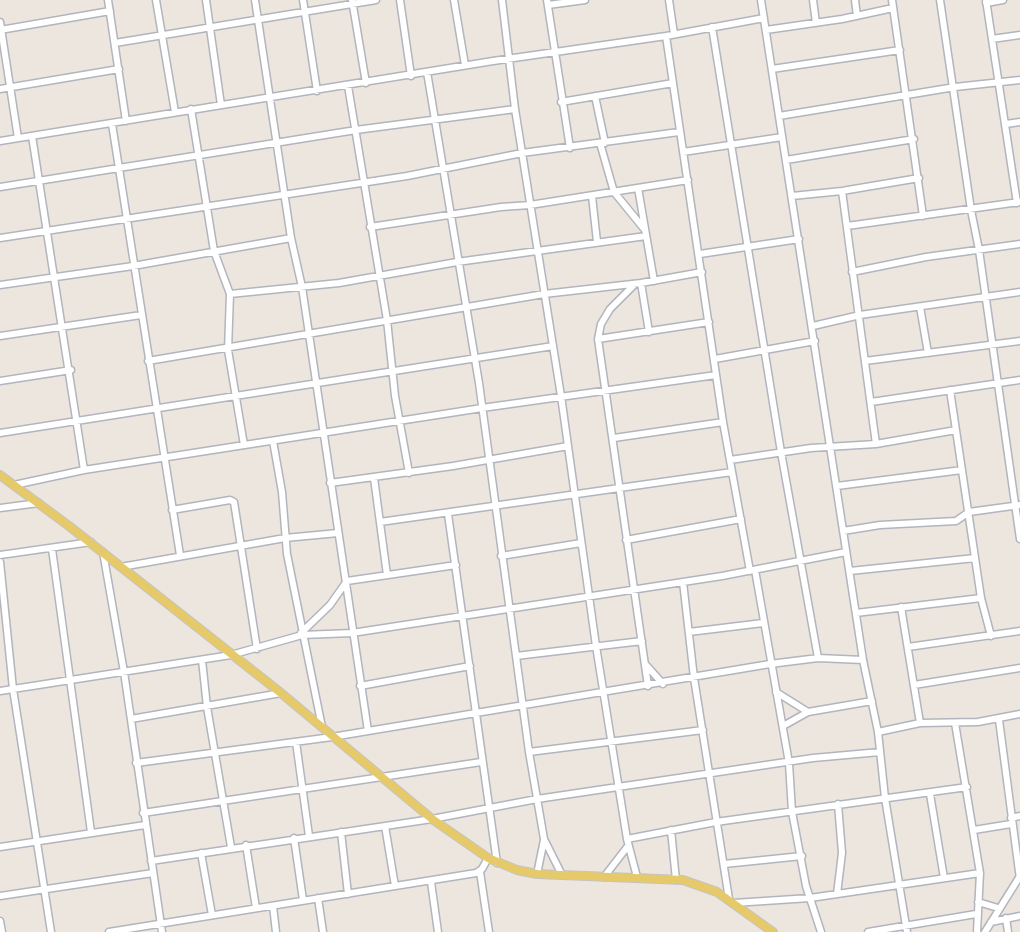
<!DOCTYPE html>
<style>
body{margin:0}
canvas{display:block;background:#ece6df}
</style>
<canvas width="1020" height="932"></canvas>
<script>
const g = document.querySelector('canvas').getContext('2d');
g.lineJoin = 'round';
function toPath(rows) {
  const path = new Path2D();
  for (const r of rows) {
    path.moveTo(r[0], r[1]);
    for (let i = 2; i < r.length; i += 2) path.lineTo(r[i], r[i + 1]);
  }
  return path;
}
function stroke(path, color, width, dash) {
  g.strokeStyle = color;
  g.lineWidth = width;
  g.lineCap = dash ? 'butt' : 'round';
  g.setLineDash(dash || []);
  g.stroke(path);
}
const minor = toPath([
 [108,0,126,121],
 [156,0,175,112],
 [206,0,221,105],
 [255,0,291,238,302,287,368,731],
 [303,0,317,91],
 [352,0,366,83],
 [400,0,411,76],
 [454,0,465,65],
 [502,0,515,109,561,396,596,646,627,839,637,877],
 [547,0,570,148],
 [669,0,674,34],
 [761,0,863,660,878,732,885,798,907,932],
 [813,0,816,23],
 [855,0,857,16],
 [892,0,923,216],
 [940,0,971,210,979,250,1020,539],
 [986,0,1017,203],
 [986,3,1003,0],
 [548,5,585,0],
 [0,22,18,138],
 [712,27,781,452,818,658],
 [0,30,110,11],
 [766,30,842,19,893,8],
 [666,36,723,422,750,571],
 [992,39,1020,35],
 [115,43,376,0],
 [772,69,900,50],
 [427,72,479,383,529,752,544,839,562,875],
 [348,86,387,320,395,396,409,473],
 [0,89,119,69],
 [595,96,605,143],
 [561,102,673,83],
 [191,109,214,251,230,294,228,350,244,445],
 [779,116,955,87,1020,80],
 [112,124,180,555],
 [1006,124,1020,122],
 [32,136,84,470],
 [0,141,493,61,666,36,764,18],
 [600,143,614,192,645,230],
 [683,152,782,137],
 [786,160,914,139],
 [0,187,356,130,515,109],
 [638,188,654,281],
 [842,191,876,444],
 [592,196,597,242],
 [792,196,842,191,919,178],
 [847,226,1019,202],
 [370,227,501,207,530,205,688,180],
 [0,238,407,176,522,153,679,132],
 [700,254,799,239],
 [852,272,926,257,1020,244],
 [641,283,649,332],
 [635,284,610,309,601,324,598,339,648,686],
 [0,285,133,266,291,238],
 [230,294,339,283,457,262,646,236],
 [920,307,928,353],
 [813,326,860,315,1020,292],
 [0,336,141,315],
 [598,339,709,322],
 [715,359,815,341],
 [148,361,544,294,641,283,702,272],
 [865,361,1020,341],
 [0,381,71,370],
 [950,390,981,598],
 [871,402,1020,380],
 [0,433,553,346],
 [614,438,723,422],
 [273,441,282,492,287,554,322,727],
 [730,460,811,448,876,444,956,430],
 [374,478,387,575],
 [330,483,453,466,568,446],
 [14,485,84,470,482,408,716,375],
 [837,486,962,470],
 [0,508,39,503],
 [172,510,230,500,234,502,257,649],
 [448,514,497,863],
 [380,522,732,472],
 [843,531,880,525,956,521,969,512,1020,505],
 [626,540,741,519],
 [52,549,91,832],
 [103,552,124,672,162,932],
 [0,555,91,542],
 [501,556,581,543],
 [0,562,13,689,51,932],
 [121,567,285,538,338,533],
 [755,570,789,763,792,812,806,886,821,932],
 [850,571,975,558],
 [683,582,694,678,729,899],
 [901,607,920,723],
 [856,613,981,598,991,636],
 [689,632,763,623],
 [301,633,330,605,347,581,456,565],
 [908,647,1020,631],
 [516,656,642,641],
 [202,660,207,707,231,847],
 [646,665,663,684],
 [914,685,1020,668],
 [360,686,470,666],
 [0,691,231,655,302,635,352,633,722,576,846,552],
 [776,692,808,712],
 [131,719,281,693],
 [999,720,1020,879],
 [955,723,980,873,977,932],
 [783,726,808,712,872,701],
 [878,732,920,723,978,722,1020,714],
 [296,742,309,836],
 [529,752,703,730],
 [136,763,332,737,770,664,818,658,863,660],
 [930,794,944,878],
 [143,813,481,762],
 [1011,818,1020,816],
 [385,826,395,886],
 [671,830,676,880],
 [974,830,1011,824],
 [341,832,348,894],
 [294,838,303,900],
 [627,839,716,822,967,787],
 [246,845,256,908],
 [0,847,145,825],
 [201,853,212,915],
 [151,861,432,819,537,799,813,758,880,752],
 [724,864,802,856],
 [480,872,489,932],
 [537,874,544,840],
 [604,877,628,846],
 [431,882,438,932],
 [837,894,842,853,838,804],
 [0,896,153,873],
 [318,898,323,932],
 [978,902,998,908],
 [734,903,810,898,980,873],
 [273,906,276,932],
 [1006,918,1008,932],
 [0,921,2,932],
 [991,922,1020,916],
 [109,932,476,873,482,869,488,858],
 [868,932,976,914],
 [985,932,1020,876]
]);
const major = toPath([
 [0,475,69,526,281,693,432,819,488,858,517,870,537,874,683,880,717,892,773,932]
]);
stroke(minor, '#b2b5be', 9);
stroke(major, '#c4c4c4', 10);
stroke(minor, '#fff', 6);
stroke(major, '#e6ca6a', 8);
</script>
